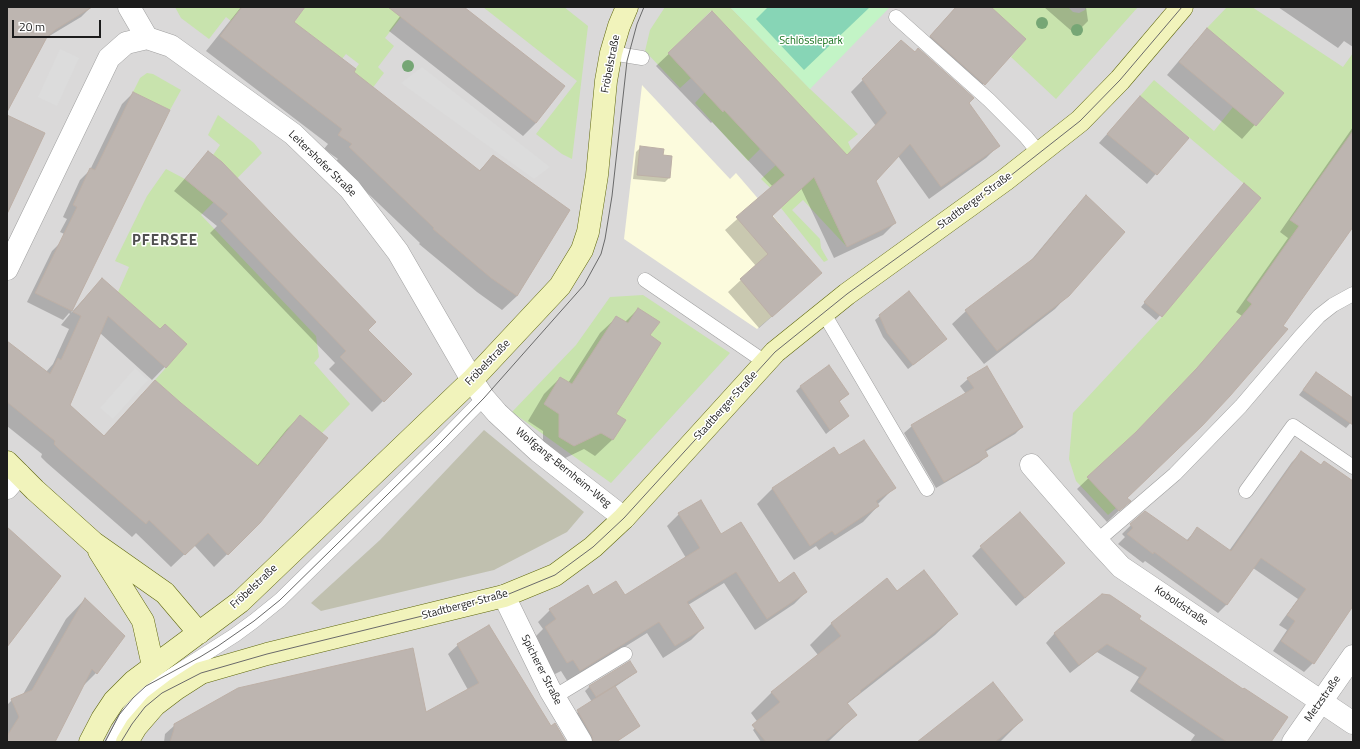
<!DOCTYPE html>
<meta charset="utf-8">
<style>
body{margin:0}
#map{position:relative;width:1360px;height:749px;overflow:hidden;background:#ede9e3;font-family:"Titillium Web",sans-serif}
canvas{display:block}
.frame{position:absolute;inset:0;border:8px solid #1c1c1c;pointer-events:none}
.scale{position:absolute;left:12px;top:20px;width:89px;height:18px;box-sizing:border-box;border:2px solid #1c1c1c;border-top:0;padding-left:5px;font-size:12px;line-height:14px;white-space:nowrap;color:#1c1c1c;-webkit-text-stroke:3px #fff;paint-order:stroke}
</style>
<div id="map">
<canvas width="1360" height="749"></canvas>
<div class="frame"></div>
<div class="scale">20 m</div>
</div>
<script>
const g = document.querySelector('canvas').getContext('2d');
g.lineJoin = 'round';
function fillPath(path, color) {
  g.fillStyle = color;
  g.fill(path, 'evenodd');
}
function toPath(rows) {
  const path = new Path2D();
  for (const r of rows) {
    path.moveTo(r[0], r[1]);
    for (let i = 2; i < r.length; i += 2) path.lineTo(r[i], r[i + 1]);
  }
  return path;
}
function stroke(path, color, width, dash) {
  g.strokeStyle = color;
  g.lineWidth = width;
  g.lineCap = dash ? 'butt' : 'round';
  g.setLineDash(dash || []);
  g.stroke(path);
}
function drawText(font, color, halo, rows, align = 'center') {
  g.font = font + ' "Titillium Web",sans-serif';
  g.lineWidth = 3;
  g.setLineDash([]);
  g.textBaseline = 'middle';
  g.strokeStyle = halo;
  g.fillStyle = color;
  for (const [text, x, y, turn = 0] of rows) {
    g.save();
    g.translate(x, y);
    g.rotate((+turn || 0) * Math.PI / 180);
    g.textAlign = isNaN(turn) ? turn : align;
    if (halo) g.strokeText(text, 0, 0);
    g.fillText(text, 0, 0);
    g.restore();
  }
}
const residential = toPath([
 [7,7,1353,7,1353,742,7,742]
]);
const education = toPath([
 [642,85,730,179,736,173,822,273,757,329,624,239]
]);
const construction = toPath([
 [484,430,584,512,567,532,494,570,321,611,311,603,380,540]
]);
const grass = toPath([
 [175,7,242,7,231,21,226,17,209,39,181,18],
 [305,7,409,7,385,38,394,46,378,67,384,73,368,94,348,79,359,64,346,54,337,65,331,50,306,31,289,30],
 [483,7,564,7,588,26,572,159,562,154,536,134,577,81],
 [665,7,730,7,810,89,858,134,848,142,863,176,822,195,847,247,803,200,792,210,820,239,821,248,828,260,824,262,781,208,786,203,761,179,776,165,799,190,842,150,786,90,743,130,760,149,748,161,695,103,705,92,723,111,767,70,711,11,668,53,691,78,680,88,645,51,650,30],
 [991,7,1068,7,1073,12,1079,13,1085,10,1086,7,1138,7,1056,99,1011,57,1026,39],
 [1227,7,1252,7,1343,67,1353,53,1353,131,1291,220,1299,226,1247,300,1252,304,1197,368,1136,432,1088,477,1116,508,1108,515,1076,481,1069,459,1073,413,1162,317,1261,198,1140,96,1154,80,1214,131,1233,107,1256,126,1284,93,1207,28],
 [147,73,153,74,181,90,170,110,133,92,140,78],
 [218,115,254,143,262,153,201,215,316,336,319,357,314,363,350,404,322,433,300,415,258,466,181,403,155,380,187,344,165,325,160,329,118,292,129,267,115,261,147,196,166,169,185,179,204,195,227,167,213,155,220,145,208,135],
 [643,295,730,353,611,483,512,412,576,345,610,297]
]);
const park = toPath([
 [730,7,890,7,810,89]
]);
const pitch = toPath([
 [768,7,870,7,804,70,756,19]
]);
const parking = toPath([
 [60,49,79,58,57,106,38,97],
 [422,67,550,167,534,179,401,83],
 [135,368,148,380,113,419,100,408]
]);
const shadow = toPath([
 [7,7,91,7,81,17,46,38,7,110],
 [241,7,304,7,293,22,352,72,479,171,493,156,517,296,502,310,477,292,419,244,420,243,335,162,338,159,324,149,328,144,206,51],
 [407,7,463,7,536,123,523,136,389,31],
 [956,7,990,7,1025,39,975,93,922,45],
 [1044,7,1086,7,1088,21,1075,34],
 [1278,7,1353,7,1353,47,1344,41,1338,48],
 [712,13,847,156,876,126,851,92,901,41,968,103,998,146,986,158,929,199,898,156,875,181,895,223,883,235,834,258,801,188,771,216,821,273,759,328,728,292,756,266,725,230,773,187,712,122,711,123,656,66],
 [1208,30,1283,93,1242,139,1167,75,1194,43],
 [133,93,96,249,60,232,67,219,63,217,80,180,90,170,122,104],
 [1140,97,1187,138,1147,184,1099,143],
 [1353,127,1353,226,1126,499,1129,501,1107,522,1077,489,1132,437,1186,381,1242,316,1236,312,1288,238,1280,232],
 [641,147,662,156,671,157,669,178,665,182,633,179,636,152],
 [208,152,367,330,410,374,372,412,329,369,335,363,210,233,217,226,174,191],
 [1240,189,1260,198,1156,320,1141,307],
 [1086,197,1068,295,1055,309,984,364,952,324,966,311,1028,264,1073,210],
 [61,242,91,270,71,313,102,279,160,331,186,345,152,380,100,333,69,405,104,436,142,394,180,404,257,466,287,429,300,416,260,522,214,567,194,545,171,567,136,533,132,537,47,463,41,457,42,454,7,426,7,349,46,372,53,364,69,329,61,325,70,314,69,313,63,320,27,302,52,251],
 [909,292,941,343,908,369,883,337,875,320],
 [638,309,648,336,614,414,625,420,612,440,595,456,584,449,557,462,543,453,543,431,528,421,544,394,560,378,568,383,600,333,617,317,625,322],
 [1316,373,1353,399,1353,420,1346,428,1299,395],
 [968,379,1022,427,1015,434,985,452,987,456,979,463,936,488,904,433,912,426,966,394,960,386],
 [801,386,848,394,839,402,843,420,826,434,796,391],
 [1301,453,1320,466,1324,462,1353,482,1353,602,1313,663,1304,672,1273,651,1287,630,1279,625,1298,599,1253,568,1227,604,1218,613,1145,561,1143,563,1118,544,1125,537,1122,534,1131,525,1186,541,1197,529,1229,551,1292,462],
 [773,488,894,488,877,505,878,506,863,522,819,550,816,546,794,560,757,504],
 [700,501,720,536,779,585,806,592,794,604,755,630,724,583,688,605,703,628,691,640,663,658,647,633,568,682,561,671,555,674,533,639,543,629,538,622,550,610,593,597,625,596,686,558,667,526,679,514],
 [981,547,1054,572,1016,606,972,556],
 [897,592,957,614,935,635,847,704,856,715,828,742,761,742,753,730,759,724,751,713,772,692,818,655,810,645,831,624],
 [1103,595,1138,619,1270,742,1190,742,1195,735,1130,691,1139,677,1097,652,1070,673,1046,643,1054,634],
 [85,599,96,673,80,689,54,742,7,742,7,705,12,700,22,696,66,619],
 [489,626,513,666,465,742,164,742,165,734,175,725,425,713,468,690,448,654,458,645],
 [636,672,631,676,615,687,610,742,589,742,573,717,582,708,592,702,585,691,590,686],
 [1022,720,1000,742,919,742]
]);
const building = toPath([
 [7,7,92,7,55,30,47,37,7,112,7,7],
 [242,7,305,7,294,22,356,69,354,72,480,171,493,155,570,210,517,296,491,278,433,229,434,228,349,147,352,144,338,135,342,129,220,36,242,7],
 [388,7,464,7,565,86,536,123,388,7],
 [956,7,991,7,1026,39,985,85,930,36,956,7],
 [712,11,847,155,887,113,862,79,901,40,915,52,918,48,974,98,969,103,1000,146,941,187,910,144,876,181,896,223,847,247,814,177,772,216,822,273,772,317,740,279,768,254,736,217,785,175,724,110,723,112,668,53,712,11],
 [1207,28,1284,93,1256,126,1179,62,1207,28],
 [133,92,170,110,72,311,35,293,77,207,73,205,90,168,95,170,133,92],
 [1140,96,1189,138,1157,175,1107,134,1140,96],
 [7,115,45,133,7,214,7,115],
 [1353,131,1353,227,1283,326,1288,329,1230,396,1202,426,1127,498,1131,501,1119,511,1087,477,1136,432,1197,368,1252,304,1247,300,1299,226,1290,220,1353,131],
 [640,146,664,149,663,155,672,156,670,178,637,175,640,146],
 [208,151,222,162,376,322,368,330,412,374,384,402,340,357,346,351,221,221,228,214,185,179,208,151],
 [1244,183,1261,198,1162,317,1144,302,1244,183],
 [1086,195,1125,232,1069,296,997,351,965,310,1034,258,1086,195],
 [102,278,160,329,165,324,187,344,166,368,108,316,70,405,104,436,155,380,181,403,258,466,300,415,328,438,260,523,228,555,208,533,185,555,149,520,146,524,60,450,54,444,55,441,7,402,7,341,50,374,58,358,61,360,81,316,73,312,102,278],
 [909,291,947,339,913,365,887,333,879,315,909,291],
 [638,308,660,322,650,335,661,343,616,414,626,420,613,440,601,433,574,446,559,437,559,414,544,404,560,377,572,384,616,316,628,323,638,308],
 [829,365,849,394,839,401,849,416,830,430,800,386,829,365],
 [987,366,1023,427,985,450,988,456,944,482,911,425,974,388,967,378,987,366],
 [1316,372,1353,398,1353,425,1303,390,1316,372],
 [864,440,896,488,876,501,879,506,835,535,832,531,810,546,772,488,834,447,839,455,864,440],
 [1301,451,1321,465,1324,461,1353,481,1353,606,1314,664,1281,641,1295,621,1287,615,1306,589,1261,558,1227,605,1154,552,1153,554,1127,534,1133,528,1130,524,1145,511,1188,541,1197,527,1231,551,1301,451],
 [701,500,721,534,741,522,779,583,794,572,807,592,767,619,736,572,687,602,704,628,675,646,659,622,580,671,573,660,567,663,545,627,556,619,549,609,588,585,593,595,616,581,625,595,700,548,678,513,701,500],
 [1020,512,1065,563,1025,598,980,546,1020,512],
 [7,527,61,576,7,647,7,527],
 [924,570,958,614,860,691,861,692,847,703,857,715,824,742,766,742,752,725,780,702,771,692,841,636,831,623,887,578,897,591,924,570],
 [1102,594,1110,595,1141,616,1139,619,1243,689,1244,688,1288,717,1271,742,1227,742,1138,682,1147,668,1107,644,1079,665,1054,633,1102,594],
 [85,598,125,636,97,674,92,669,55,742,7,742,7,736,19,717,11,699,32,690,85,598],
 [489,625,551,726,555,723,566,742,170,742,174,729,174,724,238,688,413,648,426,712,479,683,457,644,489,625],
 [630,661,637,672,596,697,589,686,630,661],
 [993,682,1023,720,995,742,917,742,993,682],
 [615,686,640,726,616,742,593,742,592,736,577,710,615,686]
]);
const lane = toPath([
 [896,17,989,100,1026,137,1039,153],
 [611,53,642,58],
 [645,280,765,362],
 [823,312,927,489],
 [1246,491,1293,426,1353,467],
 [1097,541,1175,474,1241,406,1299,338,1319,316,1333,305,1353,294],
 [554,697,625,654],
 [113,742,129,712,145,694,152,688,235,635,254,621,280,600,440,443,484,398]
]);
const street = toPath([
 [129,7,147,38],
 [7,269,109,58,126,43,147,38,171,46,293,134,350,189,398,252,472,380,484,398,497,413,538,451,624,518],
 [1031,465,1097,541,1121,567,1353,723],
 [7,488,19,474],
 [504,596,550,690,581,742],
 [1293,742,1353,656]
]);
const secondary = toPath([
 [7,462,35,490,94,543,165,593,199,633],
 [99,551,143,621,153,666],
 [90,742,102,719,114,701,134,681,240,602,472,380,560,286,582,250,588,232,597,175,606,81,611,53,619,26,627,7],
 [127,742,136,727,155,705,176,689,201,673,267,654,504,596,555,575,593,547,624,518,775,352,847,294,1005,180,1080,121,1120,80,1182,7]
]);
const tram = toPath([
 [105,742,119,715,133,698,146,686,200,657,218,646,254,621,280,600,440,443,484,398,584,285,601,254,605,239,612,196,627,61,637,24,644,7],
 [121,742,132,724,145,707,162,693,201,673,267,654,504,596,555,575,593,547,624,518,775,352,847,294,1005,180,1080,121,1120,80,1182,7]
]);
const trees = [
 [1042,23],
 [1077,30],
 [408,66]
];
const parkNames = [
 ["Schlösslepark",811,41]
];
const streetNames = [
 ["Fröbelstraße",611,64,-79],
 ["Leitershofer Straße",322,164,44],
 ["Stadtberger Straße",975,201,-36],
 ["Fröbelstraße",488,363,-46],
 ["Stadtberger Straße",726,406,-48],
 ["Wolfgang-Bernheim-Weg",563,468,39],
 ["Fröbelstraße",254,587,-43],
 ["Stadtberger Straße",465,605,-15],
 ["Koboldstraße",1181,606,34],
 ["Spicherer Straße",541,670,63],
 ["Metzstraße",1323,699,-55]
];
const districtNames = [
 ["PFERSEE",165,241]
];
fillPath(residential, '#dad9d9');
fillPath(education, '#fcfbdd');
fillPath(construction, '#c0c0af');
fillPath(grass, '#c8e3ad');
fillPath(park, '#c3f4c6');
fillPath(pitch, '#87d5b6');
fillPath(parking, '#dcdcdc');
fillPath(shadow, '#0003');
fillPath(building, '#bdb5b0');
stroke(building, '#bdb0a7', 1);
stroke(lane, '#a0a0a0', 15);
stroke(street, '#a0a0a0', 23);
stroke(secondary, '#60680e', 23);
stroke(lane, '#fff', 14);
stroke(street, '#fff', 22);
stroke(secondary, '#f1f3bb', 22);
stroke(tram, '#6a6a6a', 1);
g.fillStyle = '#76a675';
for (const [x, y] of trees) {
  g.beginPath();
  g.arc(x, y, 6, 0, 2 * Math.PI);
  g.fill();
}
drawText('11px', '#15701b', '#fff', parkNames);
drawText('11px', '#1c1c1c', '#fff', streetNames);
g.letterSpacing = '1px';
drawText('bold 15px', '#4f4f4f', '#fff', districtNames);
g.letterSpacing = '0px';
</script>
